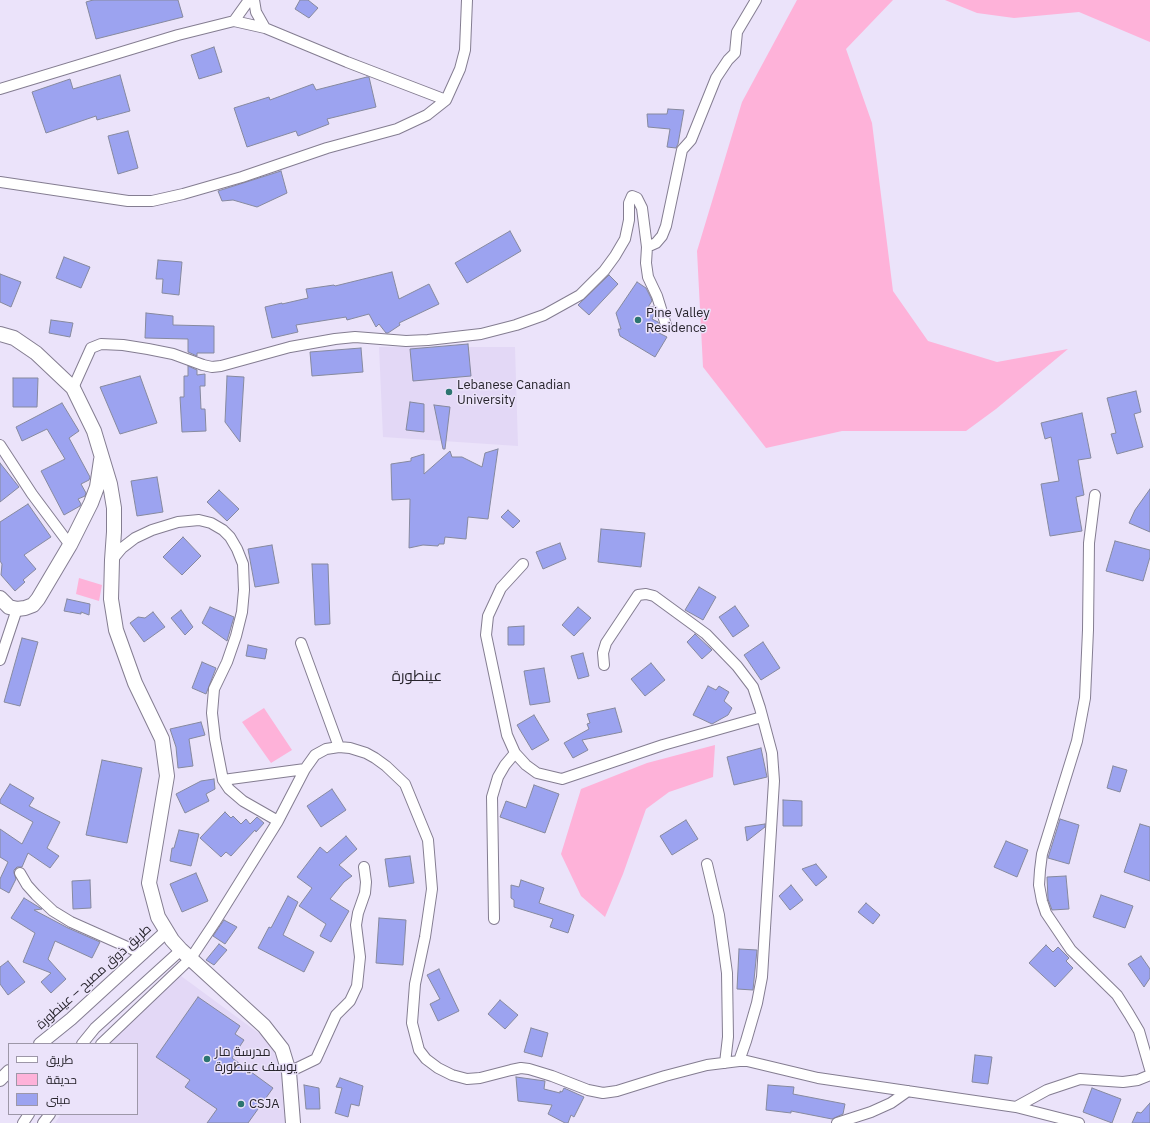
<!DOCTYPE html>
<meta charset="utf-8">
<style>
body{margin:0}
#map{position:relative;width:1150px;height:1123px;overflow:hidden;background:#ebe3fa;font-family:"IBM Plex Sans",Cairo,sans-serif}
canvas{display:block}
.legend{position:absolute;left:8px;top:1043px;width:130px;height:72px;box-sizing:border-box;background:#ebe3fa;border:1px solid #9d97a8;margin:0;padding:5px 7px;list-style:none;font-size:12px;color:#28252d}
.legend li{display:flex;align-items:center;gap:8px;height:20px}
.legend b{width:20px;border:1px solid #9d97a8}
</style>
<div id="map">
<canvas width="1150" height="1123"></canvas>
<ul class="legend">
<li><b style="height:5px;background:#fff"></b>طريق</li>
<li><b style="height:11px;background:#feb2d9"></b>حديقة</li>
<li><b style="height:11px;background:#9ca3f0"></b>مبنى</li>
</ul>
</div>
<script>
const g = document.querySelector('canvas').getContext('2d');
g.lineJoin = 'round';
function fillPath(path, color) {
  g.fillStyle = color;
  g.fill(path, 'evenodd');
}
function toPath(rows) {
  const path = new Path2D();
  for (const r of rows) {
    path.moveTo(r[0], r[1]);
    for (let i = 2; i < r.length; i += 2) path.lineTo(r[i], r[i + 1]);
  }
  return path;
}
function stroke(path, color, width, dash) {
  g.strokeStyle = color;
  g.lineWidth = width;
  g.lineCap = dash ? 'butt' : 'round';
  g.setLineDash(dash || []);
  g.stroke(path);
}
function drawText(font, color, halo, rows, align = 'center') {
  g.font = font + ' "IBM Plex Sans",Cairo,sans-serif';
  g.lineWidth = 3;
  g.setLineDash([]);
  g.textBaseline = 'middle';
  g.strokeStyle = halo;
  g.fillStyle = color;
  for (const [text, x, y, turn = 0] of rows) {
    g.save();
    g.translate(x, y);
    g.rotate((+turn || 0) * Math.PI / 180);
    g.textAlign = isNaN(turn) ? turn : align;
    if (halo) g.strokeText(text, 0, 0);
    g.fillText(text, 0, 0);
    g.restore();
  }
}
const built = toPath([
 [379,347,515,347,518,446,383,437],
 [177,973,268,1040,285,1074,288,1123,55,1123,61,1114,137,1114,137,1044,110,1044]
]);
const green = toPath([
 [797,0,893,0,846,49,872,123,893,291,928,341,997,362,1068,349,996,409,966,431,842,431,766,448,703,367,697,251,742,102],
 [945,0,1150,0,1150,42,1079,12,1014,18,977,13],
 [79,578,102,585,99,601,76,594],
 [264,708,292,750,271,763,242,722],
 [715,745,713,777,669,792,646,809,623,874,605,917,581,896,561,854,581,789,647,763]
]);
const building = toPath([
 [93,0,178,0,183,17,96,39,86,2,93,0],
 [300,0,308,0,318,8,309,18,295,9,300,0],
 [214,47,222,72,199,79,191,55,214,47],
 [120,75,130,111,97,120,96,116,46,133,32,92,70,79,73,89,120,75],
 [367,77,369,77,376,107,327,119,329,124,298,136,296,131,247,147,234,108,269,97,270,100,313,84,316,90,367,77],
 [668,109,684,110,678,144,676,148,667,147,670,129,648,127,647,114,667,114,668,109],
 [128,131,138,168,118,174,108,136,128,131],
 [281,171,287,193,257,207,233,200,222,201,218,191,281,171],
 [510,231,521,251,467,283,455,263,510,231],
 [64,257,90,267,81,288,56,278,64,257],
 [158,260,182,262,179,295,162,293,163,279,156,279,158,260],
 [392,272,399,299,429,284,439,304,399,323,400,325,388,333,386,333,379,324,376,327,369,314,347,320,346,317,296,325,298,332,272,338,265,307,282,303,282,304,308,298,306,289,334,285,335,286,392,272],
 [0,274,21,282,11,307,0,302,0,274],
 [609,275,618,284,589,315,578,305,609,275],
 [637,282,646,288,651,298,652,301,648,307,654,307,655,313,652,319,658,322,660,327,657,332,667,337,655,357,620,336,618,329,621,329,616,313,637,282],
 [146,313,173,316,173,325,214,326,214,353,197,353,197,356,188,352,188,339,145,338,146,313],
 [51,320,73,323,70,337,49,333,51,320],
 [468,344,471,376,413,381,410,349,468,344],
 [361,348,363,372,312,376,310,352,361,348],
 [188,366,197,370,197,375,205,374,205,386,200,386,201,409,205,409,206,431,182,432,180,397,184,397,184,376,188,376,188,366],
 [140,376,157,423,120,434,100,387,140,376],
 [227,376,244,377,240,442,225,422,227,376],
 [13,378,38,378,37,407,13,407,13,378],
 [1136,391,1141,412,1134,414,1143,447,1117,454,1111,434,1116,433,1107,398,1136,391],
 [410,402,424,404,424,432,406,430,410,402],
 [62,403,79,431,69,438,90,477,89,480,81,484,86,493,85,496,78,499,81,504,80,506,64,515,41,471,65,459,47,429,22,441,16,427,62,403],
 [434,405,450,407,445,449,443,449,434,405],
 [1082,413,1091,458,1078,460,1084,495,1076,497,1082,531,1050,536,1041,484,1059,481,1051,437,1045,439,1041,423,1082,413],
 [498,449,488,519,468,517,466,539,445,537,444,544,439,544,438,546,423,545,409,548,410,499,392,500,391,464,411,461,411,458,424,454,424,474,450,451,452,457,462,457,482,467,485,453,498,449],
 [0,463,19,487,0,502,0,463],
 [157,477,163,512,137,516,131,481,157,477],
 [1150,489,1150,532,1129,523,1135,510,1150,489],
 [219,490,239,509,227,521,207,502,219,490],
 [28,504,51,537,24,555,36,569,23,580,25,582,15,591,1,575,2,564,0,561,0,522,28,504],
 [508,510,520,521,513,528,501,517,508,510],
 [601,529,645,533,641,567,598,562,601,529],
 [183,537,201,556,182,575,163,557,183,537],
 [1115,541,1150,550,1150,557,1143,581,1106,571,1115,541],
 [560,543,566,559,543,569,536,552,560,543],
 [272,545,279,583,255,587,248,549,272,545],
 [312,564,328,564,330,624,315,625,312,564],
 [699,587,716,597,703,620,685,610,699,587],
 [67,599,90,604,89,615,81,612,81,614,64,611,67,599],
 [735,606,749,626,733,637,719,617,735,606],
 [210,607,234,617,227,641,202,623,210,607],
 [578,607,591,618,574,636,562,625,578,607],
 [181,610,193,627,185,635,171,618,181,610],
 [153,612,165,627,144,642,130,623,138,617,145,618,153,612],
 [524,626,524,645,508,645,508,627,524,626],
 [695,634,712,650,702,659,687,642,695,634],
 [22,638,38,642,20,706,4,702,22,638],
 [763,642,780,668,761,680,744,655,763,642],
 [248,645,267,649,265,659,246,656,248,645],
 [583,653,589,676,578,679,571,656,583,653],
 [202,662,216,668,206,694,192,688,202,662],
 [651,663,665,680,645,696,631,679,651,663],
 [544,668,550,702,530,705,524,671,544,668],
 [708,686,716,690,719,686,729,692,724,701,732,708,728,715,712,724,693,715,708,686],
 [615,708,622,732,582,740,588,750,573,758,564,743,589,729,587,724,590,723,587,714,615,708],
 [534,715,549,740,532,750,517,725,534,715],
 [201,722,205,735,189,739,193,766,178,768,176,747,170,729,201,722],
 [761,748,767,777,734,785,727,757,761,748],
 [102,760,142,768,127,843,86,835,102,760],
 [1113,766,1127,770,1120,792,1107,788,1113,766],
 [214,779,215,789,206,794,209,801,185,813,176,794,201,781,214,779],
 [10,784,34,798,29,806,60,822,47,848,59,856,50,868,28,853,22,867,17,867,14,870,14,873,16,879,9,893,0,888,0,879,8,862,0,857,0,829,22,844,33,822,0,803,0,800,10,784],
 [534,785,559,794,545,833,500,817,506,801,526,808,534,785],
 [332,789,346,810,321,827,307,806,332,789],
 [783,800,802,801,802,826,783,826,783,800],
 [225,812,231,818,233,816,241,824,246,819,250,824,257,817,264,823,256,832,255,830,231,856,226,852,221,857,200,838,225,812],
 [1060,819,1079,825,1069,864,1048,858,1060,819],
 [686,820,698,839,672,855,660,836,686,820],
 [765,824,765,827,747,841,745,827,765,824],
 [1140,824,1150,827,1150,881,1124,872,1140,824],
 [179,830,199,834,191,866,170,861,172,848,174,848,179,830],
 [346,836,357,849,339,865,352,876,344,882,330,899,349,911,331,942,320,936,326,924,299,906,312,888,297,877,320,847,327,853,346,836],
 [1006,841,1028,850,1017,877,994,867,1006,841],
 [410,856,414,883,389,887,385,859,410,856],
 [816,864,827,877,816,886,802,869,816,864],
 [196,873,208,901,182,912,170,884,196,873],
 [1066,876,1069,909,1052,910,1048,899,1047,877,1066,876],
 [90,880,91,908,73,909,72,881,90,880],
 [521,880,544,888,539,903,574,915,568,933,550,927,553,919,514,907,514,900,511,898,511,885,519,887,521,880],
 [791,885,803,900,790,910,779,896,791,885],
 [1101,895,1133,906,1125,928,1093,917,1101,895],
 [288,896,298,902,283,935,314,952,304,972,258,948,269,927,271,928,288,896],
 [24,898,42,909,34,910,68,928,100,942,92,958,55,941,48,959,66,979,51,993,41,982,51,973,23,962,35,933,11,918,24,898],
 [866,903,880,915,873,924,858,912,866,903],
 [379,918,406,920,403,965,376,963,379,918],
 [224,920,237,927,225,944,213,936,224,920],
 [219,944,227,950,214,965,206,960,219,944],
 [1046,945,1053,952,1058,947,1069,958,1066,961,1073,968,1055,987,1029,963,1046,945],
 [739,949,757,950,753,990,737,989,739,949],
 [1141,956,1150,969,1150,978,1144,987,1128,964,1141,956],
 [8,961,25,982,8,995,0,984,0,967,8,961],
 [439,969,459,1011,438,1021,430,1004,440,999,427,975,439,969],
 [198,997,240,1026,235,1034,244,1040,232,1058,273,1088,248,1123,207,1123,217,1109,185,1087,190,1080,156,1057,198,997],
 [500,1000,518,1015,505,1029,488,1014,500,1000],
 [531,1028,548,1033,542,1057,524,1052,531,1028],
 [975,1055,992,1057,988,1084,972,1082,975,1055],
 [516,1077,545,1081,544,1089,560,1093,560,1091,562,1092,564,1088,584,1097,574,1117,571,1115,568,1123,565,1123,548,1114,552,1105,518,1101,516,1077],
 [340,1078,363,1086,359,1106,351,1104,348,1117,335,1113,342,1088,336,1087,340,1078],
 [304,1085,319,1088,320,1109,306,1109,304,1085],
 [768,1085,794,1087,793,1094,845,1104,843,1114,832,1119,791,1111,791,1113,766,1110,768,1085],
 [1092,1088,1121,1099,1112,1123,1083,1112,1092,1088],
 [1150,1103,1150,1123,1132,1123,1137,1112,1141,1113,1150,1103]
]);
const minor = toPath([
 [254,0,256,12,265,28],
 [234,21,249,0],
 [0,89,178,35,234,21,265,28,347,62,446,100],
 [0,182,128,201,152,201,183,194,242,177,327,148,397,129,427,115,446,100,460,69,465,50,467,0],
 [647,247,656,243,662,236,666,226,682,150,691,140,716,78,728,60,735,53,737,32,756,0],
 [73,388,91,348,101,344,123,345,148,349,173,354,203,365,212,367,221,366,290,347,335,339,355,337,406,341,428,340,481,334,516,325,544,315,580,295,604,271,615,256,625,239,629,220,629,203,632,196,637,198,642,208,647,247,646,263,648,277,657,296,666,325],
 [0,445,32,494,70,545],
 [1095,495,1089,543,1088,630,1085,698,1077,741,1042,854,1040,870,1039,885,1042,901,1046,913,1071,950,1117,995,1129,1014,1139,1031,1150,1069],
 [112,560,122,548,135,538,152,530,178,522,199,520,211,523,223,530,230,537,237,549,243,564,244,590,242,612,236,636,227,662,214,689,212,713,215,739,223,780,229,789,243,801,278,821],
 [523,564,501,588,488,616,486,635,507,735,515,753,526,765,537,773,562,779,663,745,762,717],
 [301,643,339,747],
 [0,660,17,609],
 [604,665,603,653,606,643,638,595,646,594,654,596,706,634,737,666,753,687,760,708,772,753,774,781,762,977,757,1003,746,1041,739,1061],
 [223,780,305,769],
 [707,864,719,915,727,973,728,1037,725,1063],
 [20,873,27,885,36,895,53,911,71,922,143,954],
 [494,919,492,797,498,777,505,765,515,753],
 [82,1044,95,1028,181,950],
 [101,1044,191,958,215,922,278,821,305,769,315,755,326,749,339,747,350,748,366,753,375,758,386,766,405,784,428,840,432,889,425,937,415,984,412,1023,419,1050,426,1059,438,1068,452,1075,467,1079,480,1078,511,1070,521,1068,529,1069,552,1076,588,1090,603,1093,617,1091,665,1076,707,1065,739,1061,747,1061,818,1078,1016,1107,1079,1123],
 [289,1072,316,1059,336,1015,350,1001,357,986,360,957,356,925,358,913,365,893,366,882,364,867],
 [1016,1107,1047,1090,1080,1079,1123,1082,1138,1080,1150,1075],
 [23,1123,29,1114],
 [43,1123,50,1114],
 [837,1123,871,1112,891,1103,908,1091]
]);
const tertiary = toPath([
 [40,1044,71,1019,167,931],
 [0,1080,9,1071]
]);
const secondary = toPath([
 [0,334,14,338,36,353,73,388,94,431,110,484,114,508,114,532,112,560,111,599,116,630,135,683,162,739,167,776,149,883,158,917,172,940,181,950,264,1026,282,1049,289,1072,293,1123],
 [0,598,9,607,17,609,25,608,33,605,38,599,70,545,91,503,97,487,101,460]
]);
const markers = [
 [638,320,4,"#2c7570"],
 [449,392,4,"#2c7570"],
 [207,1059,4,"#2c7570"],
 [241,1104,4,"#2c7570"]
];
const poiNames = [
 ["Pine Valley",646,313],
 ["Residence",646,328],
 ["Lebanese Canadian",457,385],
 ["University",457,400],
 ["مدرسة مار",215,1052],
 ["يوسف عينطورة",215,1067],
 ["CSJA",249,1104]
];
const streetNames = [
 ["طريق ذوق مصبح – عينطورة",94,977,-42]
];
const quarterNames = [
 ["عينطورة",417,677]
];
fillPath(built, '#e3d8f6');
fillPath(green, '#feb2d9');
fillPath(building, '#9ca3f0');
stroke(building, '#86899e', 1);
stroke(minor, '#847d91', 12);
stroke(tertiary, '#847d91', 14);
stroke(secondary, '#847d91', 16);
stroke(minor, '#fff', 10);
stroke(tertiary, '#fff', 12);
stroke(secondary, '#fff', 14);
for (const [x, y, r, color] of markers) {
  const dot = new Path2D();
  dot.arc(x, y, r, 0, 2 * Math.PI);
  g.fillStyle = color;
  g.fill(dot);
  stroke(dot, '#ebe3fa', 1.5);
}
drawText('13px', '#28252d', '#ebe3fa', poiNames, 'left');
drawText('13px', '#28252d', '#ebe3fa', streetNames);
drawText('15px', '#28252d', '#ebe3fa', quarterNames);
</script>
